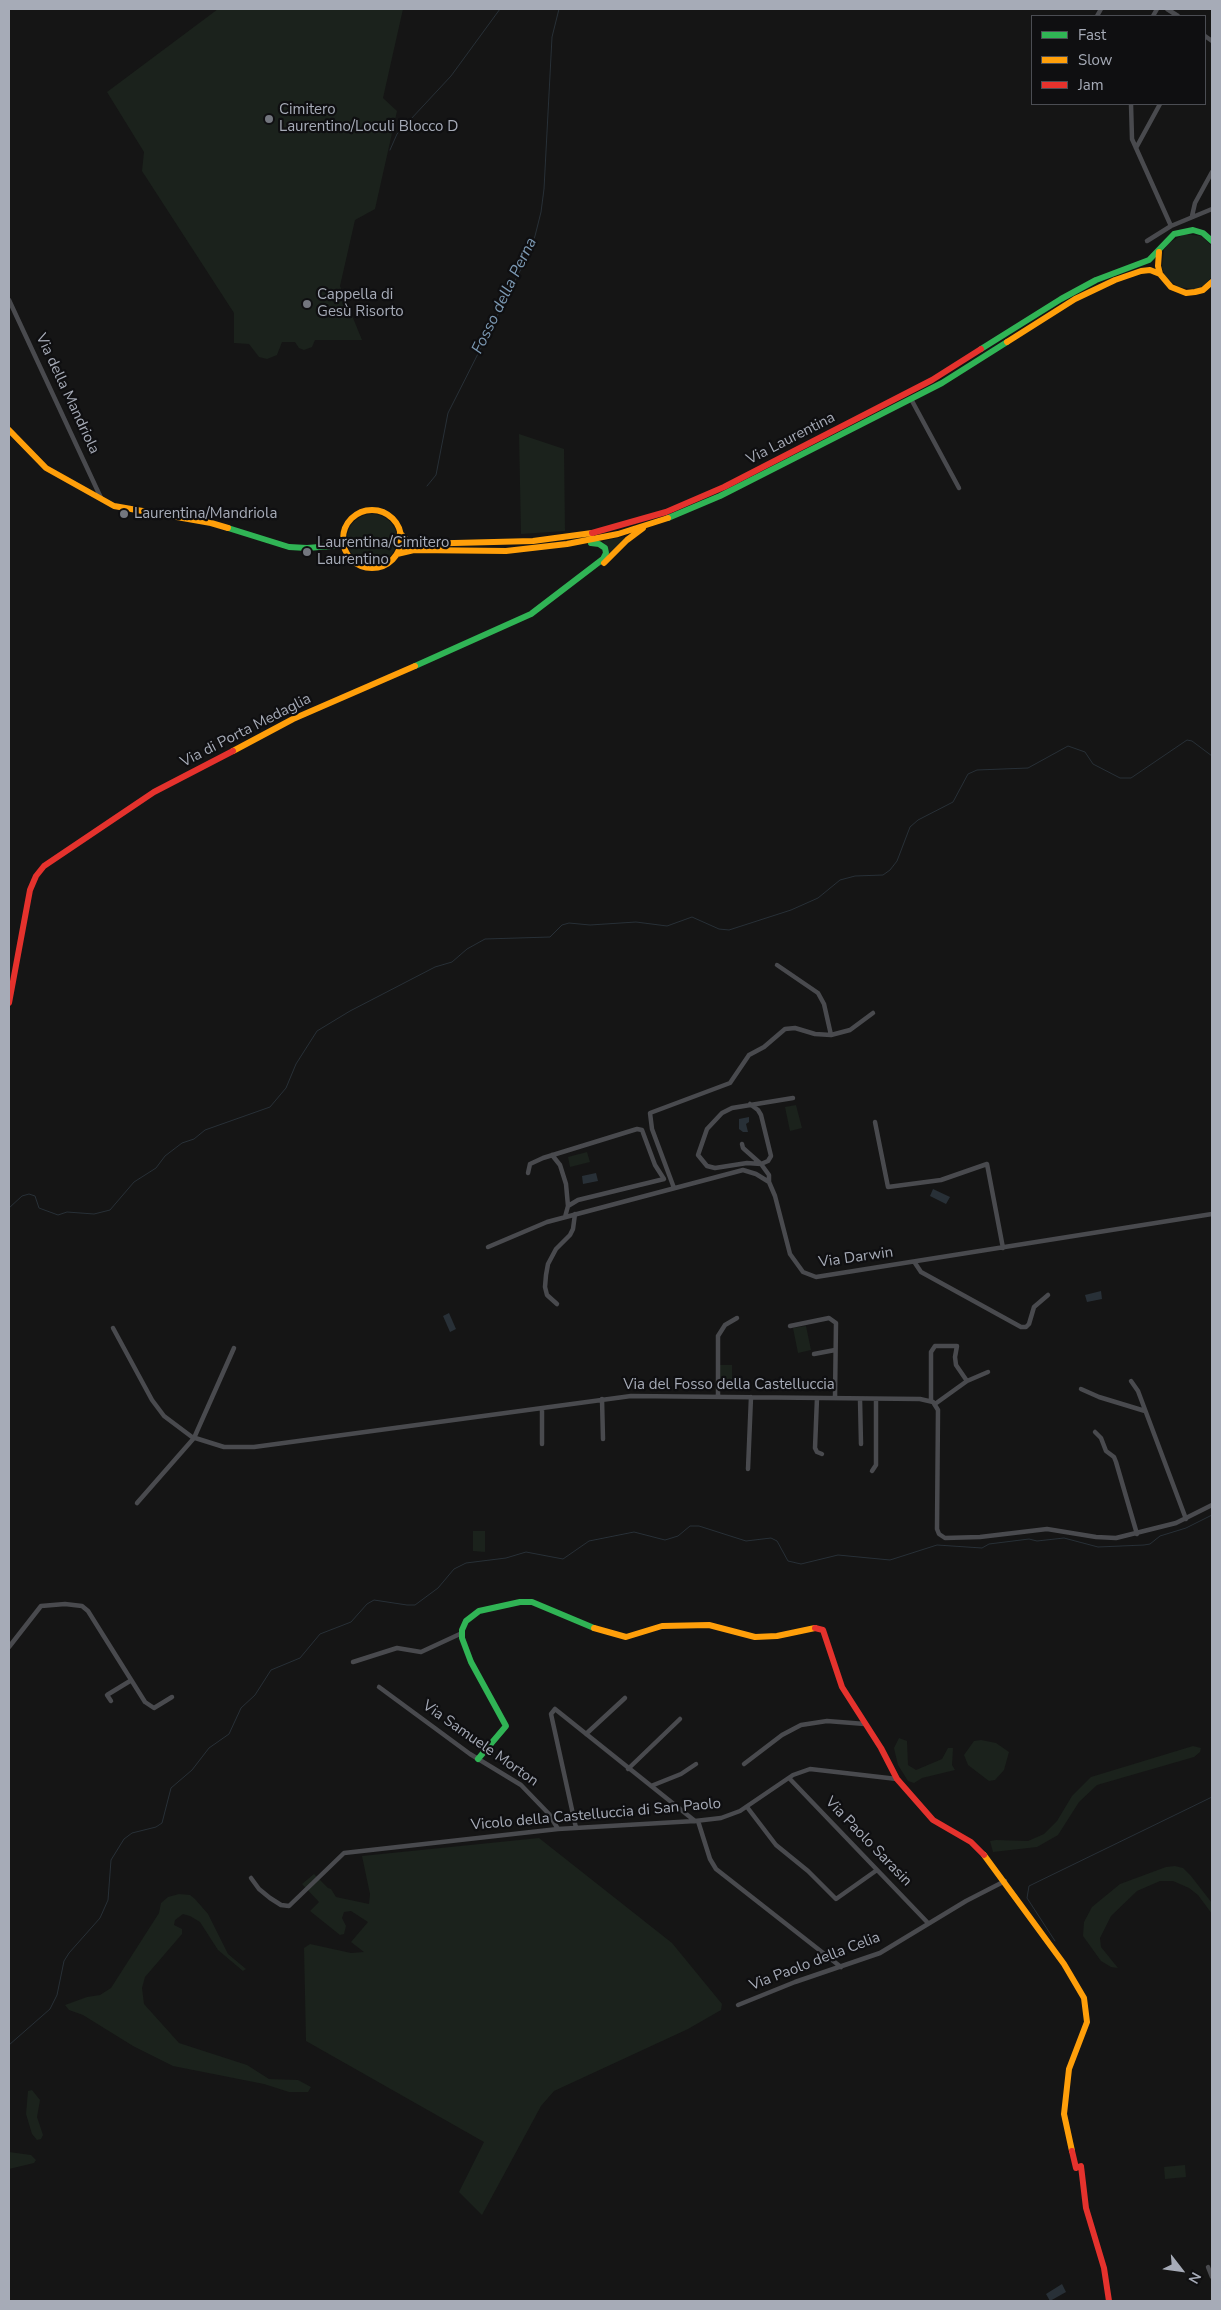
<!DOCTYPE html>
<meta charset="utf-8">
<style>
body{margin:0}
#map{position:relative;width:1221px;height:2310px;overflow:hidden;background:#151515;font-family:"Nunito Sans",sans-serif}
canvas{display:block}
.frame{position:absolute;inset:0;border:10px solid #a6abb7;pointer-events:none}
.legend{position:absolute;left:1031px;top:15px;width:175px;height:90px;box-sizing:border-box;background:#0f0f11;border:1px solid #4b4d53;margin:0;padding:6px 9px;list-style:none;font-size:15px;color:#a6abb7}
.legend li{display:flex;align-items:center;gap:10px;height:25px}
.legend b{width:25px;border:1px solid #4b4d53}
.north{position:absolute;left:1156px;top:2245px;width:50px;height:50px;-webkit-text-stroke:4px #0f0f11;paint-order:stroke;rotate:120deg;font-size:14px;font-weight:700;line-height:20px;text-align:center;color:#a6abb7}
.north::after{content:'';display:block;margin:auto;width:18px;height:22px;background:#a6abb7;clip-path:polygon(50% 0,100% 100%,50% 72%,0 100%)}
</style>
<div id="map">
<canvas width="1221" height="2310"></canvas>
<div class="frame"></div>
<ul class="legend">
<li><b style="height:6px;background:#30b455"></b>Fast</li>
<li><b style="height:6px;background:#ff9f0a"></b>Slow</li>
<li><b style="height:6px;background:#e5322d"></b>Jam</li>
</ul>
<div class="north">N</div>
</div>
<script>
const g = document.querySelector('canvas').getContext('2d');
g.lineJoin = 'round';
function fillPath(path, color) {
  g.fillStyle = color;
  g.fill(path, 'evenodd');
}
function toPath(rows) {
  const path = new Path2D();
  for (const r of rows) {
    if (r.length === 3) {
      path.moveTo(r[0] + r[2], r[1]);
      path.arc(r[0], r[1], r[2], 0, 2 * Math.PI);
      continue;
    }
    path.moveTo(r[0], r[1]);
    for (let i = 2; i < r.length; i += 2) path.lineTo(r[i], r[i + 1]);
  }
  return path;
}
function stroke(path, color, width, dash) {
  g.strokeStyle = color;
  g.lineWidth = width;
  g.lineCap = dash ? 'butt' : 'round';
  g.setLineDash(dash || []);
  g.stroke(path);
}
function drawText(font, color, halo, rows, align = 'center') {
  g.font = font + ' "Nunito Sans",sans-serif';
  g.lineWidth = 4.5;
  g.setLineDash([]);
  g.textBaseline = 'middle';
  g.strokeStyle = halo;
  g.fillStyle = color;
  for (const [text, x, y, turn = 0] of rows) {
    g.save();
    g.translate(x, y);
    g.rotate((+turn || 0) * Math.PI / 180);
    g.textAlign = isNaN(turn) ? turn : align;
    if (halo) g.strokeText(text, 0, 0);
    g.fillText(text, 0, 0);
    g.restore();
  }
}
const green = toPath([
 [218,9,403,9,383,98,397,111,375,209,355,220,340,286,362,340,315,340,312,347,304,350,299,348,295,342,282,342,277,355,267,359,259,357,249,344,234,343,234,313,142,171,144,152,107,92],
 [1184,234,1201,236,1212,246,1212,277,1203,286,1195,289,1178,287,1165,276,1162,267,1164,250,1169,243],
 [519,434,564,449,565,531,521,534],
 [372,539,25],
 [624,537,625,538,609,555,603,541],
 [796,1105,802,1128,790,1131,785,1107],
 [587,1152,590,1162,570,1167,568,1157],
 [806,1326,811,1350,798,1353,793,1328],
 [720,1365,732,1365,732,1389,720,1389],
 [473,1531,485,1531,485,1552,473,1551],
 [899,1738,907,1741,908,1765,916,1770,942,1759,948,1748,953,1748,952,1765,955,1770,922,1778,914,1783,908,1781,898,1765,894,1748],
 [981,1740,996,1743,1009,1752,1004,1770,995,1780,989,1781,968,1765,964,1755,974,1741],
 [1193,1746,1201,1748,1200,1752,1194,1757,1097,1785,1079,1802,1058,1835,1037,1847,993,1852,990,1841,996,1840,1028,1841,1044,1834,1057,1821,1072,1796,1091,1777],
 [539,1838,672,1943,722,2004,721,2010,688,2029,554,2091,541,2106,482,2215,459,2192,484,2142,306,2041,304,1948,310,1944,351,1953,364,1952,351,1942,368,1922,351,1911,344,1912,342,1918,346,1926,344,1934,340,1935,310,1911,319,1902,302,1884,314,1874,328,1888,331,1889,336,1897,369,1904,370,1894,362,1856],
 [1175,1866,1183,1868,1191,1876,1212,1903,1212,1914,1198,1895,1189,1888,1173,1881,1160,1881,1137,1891,1111,1916,1100,1938,1101,1947,1118,1968,1111,1967,1101,1961,1083,1936,1084,1922,1092,1907,1120,1884,1166,1867],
 [179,1894,190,1895,195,1899,208,1914,228,1954,246,1969,243,1971,218,1950,200,1922,190,1916,183,1914,175,1920,174,1925,182,1929,182,1934,145,1977,142,1988,144,2004,179,2043,247,2065,269,2079,298,2080,311,2087,308,2092,289,2092,264,2084,173,2066,133,2046,83,2015,69,2010,65,2005,87,1997,100,1995,111,1988,159,1913,161,1903,168,1897],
 [32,2090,40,2100,37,2117,43,2135,41,2139,37,2140,32,2134,26,2114,28,2091],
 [9,2152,31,2155,36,2160,34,2163,9,2169],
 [1185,2165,1186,2177,1165,2179,1164,2167]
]);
const water = toPath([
 [749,1117,749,1122,746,1124,748,1132,743,1132,739,1129,739,1119],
 [596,1173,598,1181,583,1184,582,1176],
 [933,1189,950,1197,946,1204,930,1196],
 [1101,1291,1102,1299,1087,1302,1085,1295],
 [449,1313,456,1329,450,1332,443,1316],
 [1062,2284,1066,2292,1050,2301,1046,2294]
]);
const stream = toPath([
 [390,150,397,134,451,76,500,9],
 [427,486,436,475,448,413,525,261,535,236,541,212,544,189,552,37,559,9],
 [9,1208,22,1196,29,1194,35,1196,39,1208,58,1215,67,1212,94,1214,110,1210,134,1182,156,1168,165,1156,182,1143,194,1139,205,1130,270,1107,286,1088,296,1064,317,1031,350,1011,435,967,452,962,467,949,485,939,550,937,562,925,569,923,590,925,636,922,667,926,692,917,719,929,729,930,791,910,818,898,840,880,855,876,883,875,890,870,897,861,910,827,918,820,953,802,968,774,977,770,1028,768,1068,746,1085,752,1093,764,1120,778,1131,778,1187,740,1192,741,1212,756],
 [1055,1941,1027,1898,1029,1886,1212,1797],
 [9,2045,50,2009,57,1995,64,1961,69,1953,100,1918,108,1900,111,1860,124,1839,132,1833,156,1827,162,1823,171,1788,192,1770,209,1748,229,1734,241,1708,255,1695,271,1670,300,1658,320,1634,351,1622,367,1604,374,1600,407,1605,415,1605,438,1588,454,1569,466,1563,506,1558,526,1552,563,1559,589,1541,634,1532,665,1540,678,1536,690,1526,699,1526,746,1541,771,1538,777,1541,788,1561,801,1564,838,1555,890,1560,937,1545,982,1548,989,1544,1029,1539,1037,1541,1064,1538,1098,1547,1144,1545,1150,1544,1160,1536,1186,1528,1212,1515]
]);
const street = toPath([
 [1167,9,1178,16],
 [1097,16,1101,9],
 [1153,16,1157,9],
 [1205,36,1212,41],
 [1131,104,1132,139,1171,226],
 [1136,148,1160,104],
 [1192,216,1195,203,1212,172],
 [1147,241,1171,226,1212,209],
 [9,300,101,498],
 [911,399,959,488],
 [777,965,818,993,824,1004,831,1035],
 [875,1122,888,1187,941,1180,987,1164,1003,1248],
 [742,1144,743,1148,761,1164,768,1161,771,1156,761,1115,758,1110,750,1104],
 [552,1155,560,1165,566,1184,568,1206,565,1217],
 [528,1173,530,1164,543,1158,637,1129,642,1130,655,1165,664,1179,578,1200,568,1206],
 [769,1182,769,1175,761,1164,747,1163,715,1168,707,1166,698,1155,707,1129,722,1113,732,1108,793,1098],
 [674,1188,652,1129,650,1113,730,1083,749,1055,764,1047,785,1029,795,1028,815,1034,831,1035,850,1030,873,1013],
 [488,1247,547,1222,743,1170,756,1174,769,1182,775,1196,790,1254,803,1272,816,1277,1212,1214],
 [915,1263,921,1272,1021,1327,1026,1327,1029,1324,1034,1307,1048,1295],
 [557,1304,547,1295,545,1287,546,1275,548,1264,556,1249,570,1235,573,1229,575,1214],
 [790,1326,829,1318,836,1323,835,1398],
 [113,1328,152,1400,164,1416,192,1437,224,1447,254,1447,631,1396,920,1399,933,1402,938,1410,937,1529,939,1534,945,1538,980,1537,1047,1529,1096,1537,1116,1538,1176,1523,1212,1505],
 [814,1354,835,1350],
 [1131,1381,1138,1391,1186,1519],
 [1081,1389,1099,1397,1145,1411],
 [718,1397,718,1336,725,1325,737,1318],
 [817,1398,815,1448,817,1452,822,1454],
 [602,1399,603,1439],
 [860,1399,861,1444],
 [931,1401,931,1352,935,1346,957,1346,955,1357,956,1365,967,1381],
 [935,1404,967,1381,988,1372],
 [542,1408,542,1444],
 [1095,1432,1101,1438,1106,1451,1114,1457,1116,1462,1137,1534],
 [748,1469,751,1397],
 [872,1471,876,1465,876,1399],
 [137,1503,194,1438,234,1348],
 [9,1647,41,1606,65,1604,82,1606,88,1611,145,1702,154,1708,172,1697],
 [353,1662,397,1648,421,1652,462,1633],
 [379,1687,470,1754,521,1785,549,1814,558,1829],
 [111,1701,107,1695,130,1681],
 [586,1734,625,1698],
 [744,1764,782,1735,801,1725,827,1721,865,1724],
 [628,1769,680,1719],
 [789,1778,928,1923],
 [651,1786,681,1774,696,1764],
 [747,1807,776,1845,808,1871,836,1899,877,1870],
 [698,1821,710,1859,716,1869,841,1967],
 [576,1828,551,1714,555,1709,695,1821],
 [251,1878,259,1889,270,1898,281,1905,289,1906,344,1853,558,1829,695,1821,721,1818,740,1811,793,1775,810,1769,897,1779],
 [738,2005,795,1982,880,1953,966,1901,1005,1881],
 [1208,2267,1212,2277]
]);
const fast = toPath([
 [981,349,1061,299,1096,280,1149,260,1174,234,1193,230,1203,233,1212,241],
 [668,518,720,496,942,383,1007,342],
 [228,528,289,547,307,548,344,545],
 [415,666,531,614,603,559,606,553,605,548,599,544,591,543],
 [478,1759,506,1726,471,1662,462,1638,462,1630,466,1621,479,1611,520,1602,532,1602,594,1628]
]);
const slow = toPath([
 [1159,252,1158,266,1160,274,1171,287,1186,293,1195,292,1203,290,1212,282],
 [1007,342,1075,299,1115,280,1141,271,1150,270,1160,274],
 [9,430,46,468,114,506,211,523,228,528],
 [372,539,29],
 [400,533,408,541,415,544,533,541,592,533],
 [397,554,414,550,506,551,567,544,618,534,668,518],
 [604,563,627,540,643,528],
 [233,751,293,719,415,666],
 [594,1628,626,1637,662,1626,709,1625,755,1637,777,1636,815,1628],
 [984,1855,1064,1964,1084,1998,1087,2022,1069,2069,1064,2114,1072,2151]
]);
const jam = toPath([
 [592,533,666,512,724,487,932,380,981,349],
 [9,1003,30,890,36,876,44,866,154,792,233,751],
 [815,1628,823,1630,842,1687,881,1748,897,1779,933,1820,971,1842,984,1855],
 [1072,2151,1076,2168,1081,2166,1086,2208,1104,2268,1109,2301]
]);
const markers = [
 [269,119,5,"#73767e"],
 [307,304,5,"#73767e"],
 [124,514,5,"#73767e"],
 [307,552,5,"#73767e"]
];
const poiNames = [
 ["Cimitero",279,110],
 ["Laurentino/Loculi Blocco D",279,127],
 ["Cappella di",317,295],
 ["Gesù Risorto",317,312],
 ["Laurentina/Mandriola",134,514],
 ["Laurentina/Cimitero",317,543],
 ["Laurentino",317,560]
];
const streetNames = [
 ["Via della Mandriola",67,394,65],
 ["Via Laurentina",791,439,-27],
 ["Via di Porta Medaglia",246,731,-27],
 ["Via Darwin",856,1258,-8],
 ["Via del Fosso della Castelluccia",729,1385],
 ["Via Samuele Morton",480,1744,35],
 ["Vicolo della Castelluccia di San Paolo",596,1815,-5],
 ["Via Paolo Sarasin",868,1842,46],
 ["Via Paolo della Celia",815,1962,-21]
];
const waterNames = [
 ["Fosso della Perna",505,296,-64]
];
fillPath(green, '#1b221c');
fillPath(water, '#283037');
stroke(stream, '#283037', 1);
stroke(street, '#494a4e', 4.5);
stroke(fast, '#30b455', 6);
stroke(slow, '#ff9f0a', 6);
stroke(jam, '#e5322d', 6);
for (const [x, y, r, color] of markers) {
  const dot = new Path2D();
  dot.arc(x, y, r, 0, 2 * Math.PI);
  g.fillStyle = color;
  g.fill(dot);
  stroke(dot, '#0f0f11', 2);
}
drawText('15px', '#a6abb7', '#0f0f11', poiNames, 'left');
drawText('15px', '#a6abb7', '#0f0f11', streetNames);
drawText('italic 16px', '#7c99b3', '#0f0f11', waterNames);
</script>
